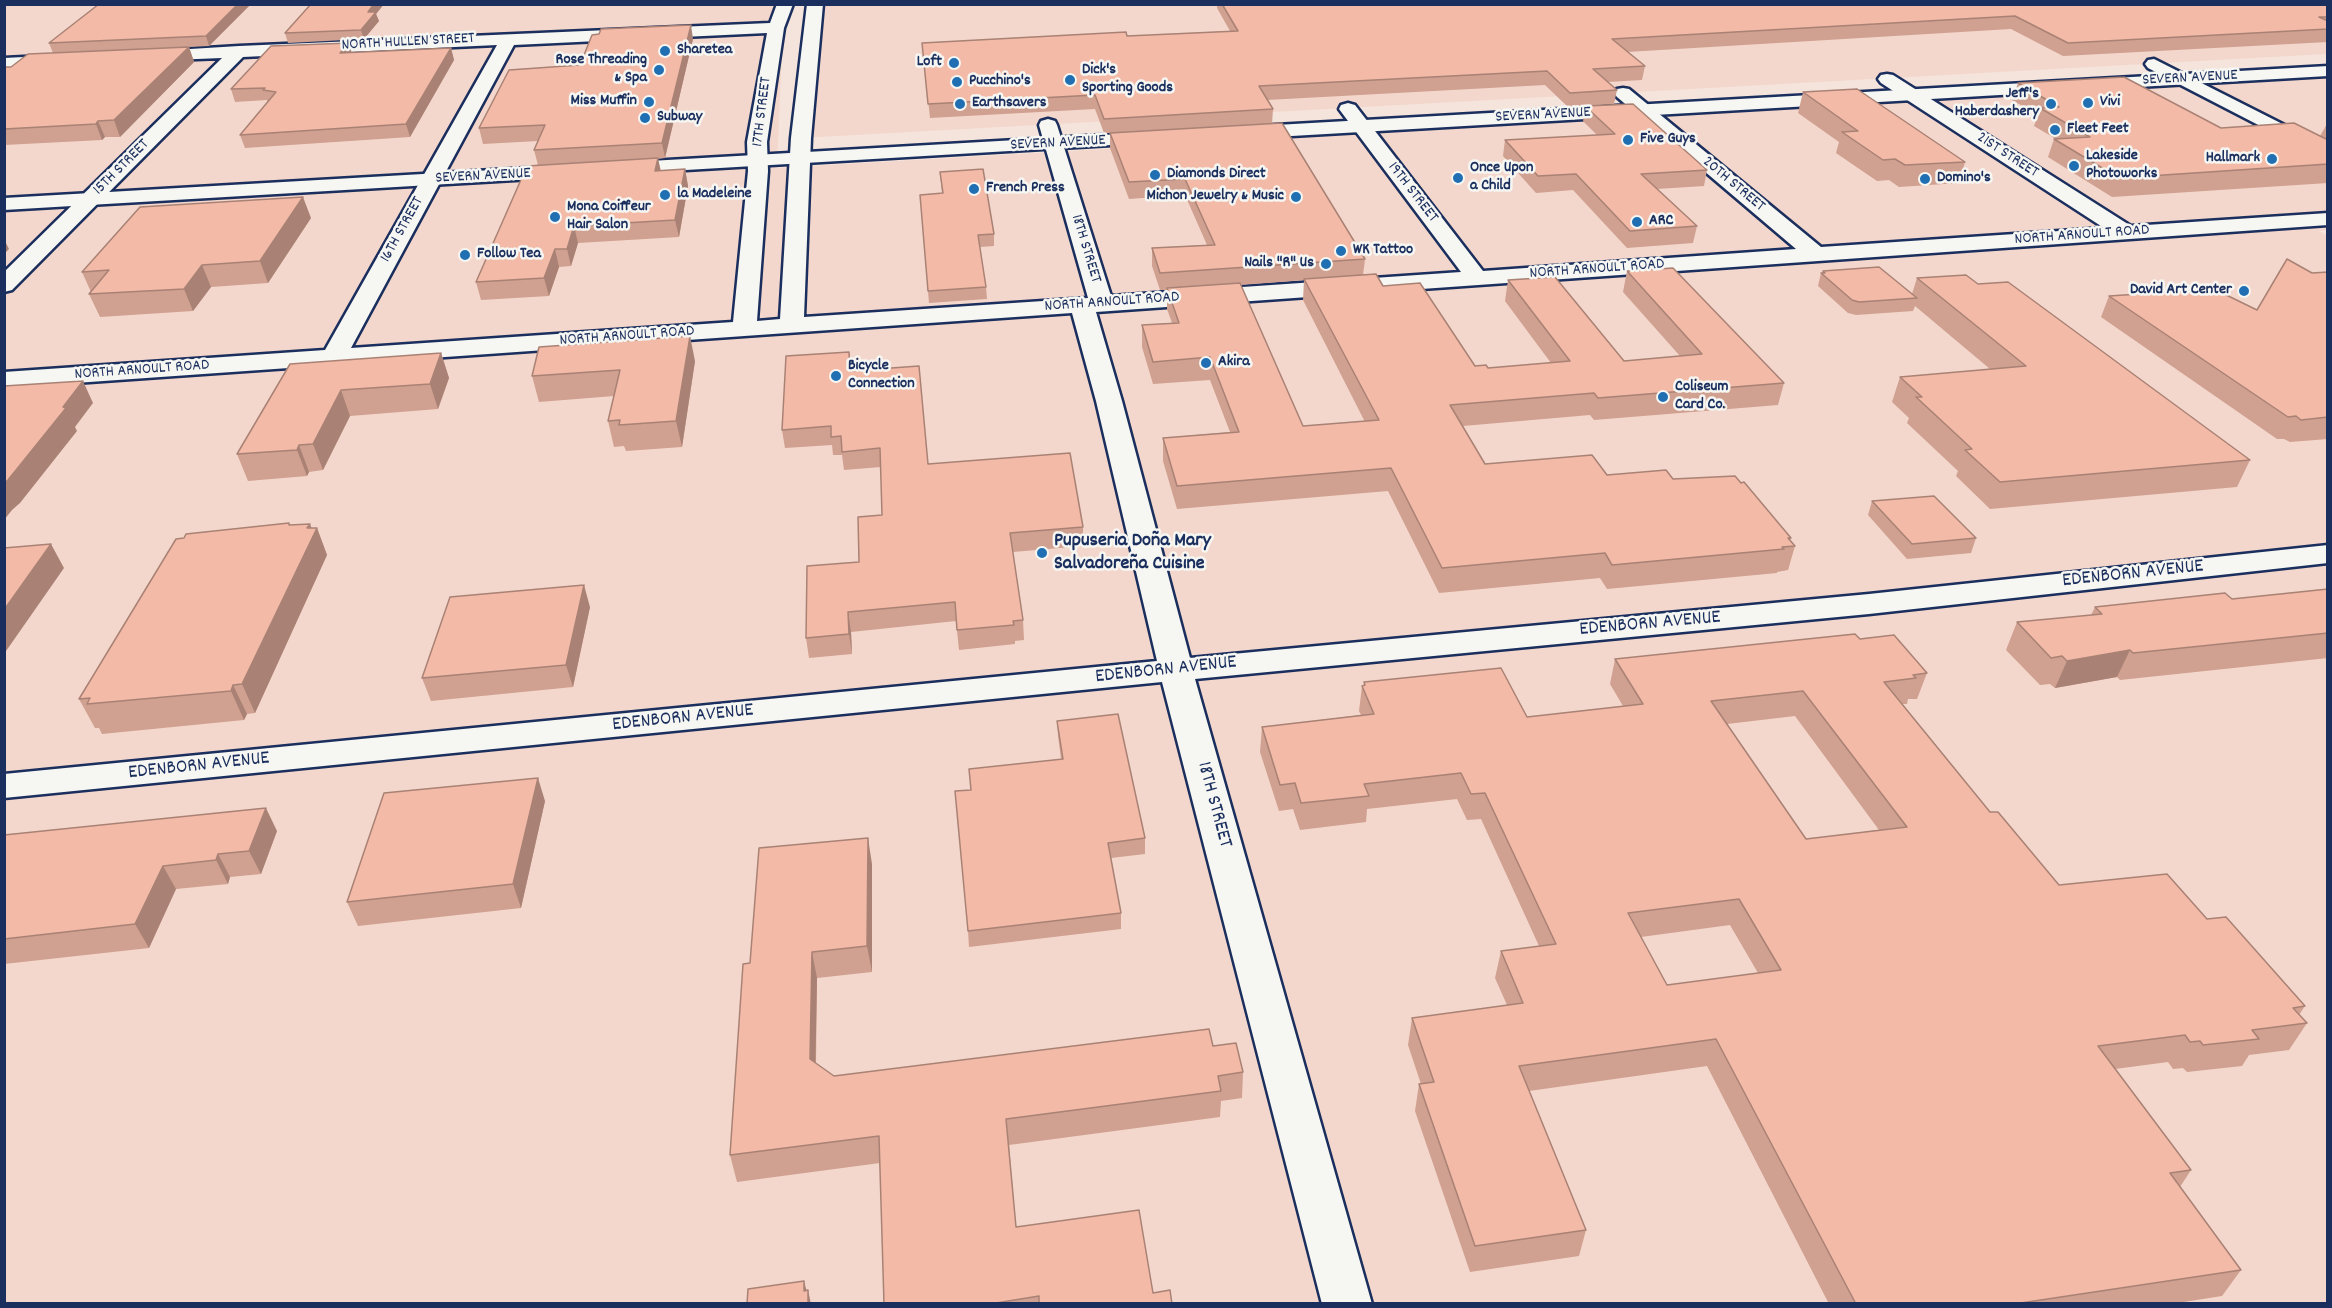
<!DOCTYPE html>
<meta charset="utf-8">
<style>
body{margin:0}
#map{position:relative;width:2332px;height:1308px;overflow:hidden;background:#f5e4dc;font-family:Dekko,sans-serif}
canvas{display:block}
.frame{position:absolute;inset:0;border:6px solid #1b2f5e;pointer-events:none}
</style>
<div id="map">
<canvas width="2332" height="1308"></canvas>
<div class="frame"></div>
</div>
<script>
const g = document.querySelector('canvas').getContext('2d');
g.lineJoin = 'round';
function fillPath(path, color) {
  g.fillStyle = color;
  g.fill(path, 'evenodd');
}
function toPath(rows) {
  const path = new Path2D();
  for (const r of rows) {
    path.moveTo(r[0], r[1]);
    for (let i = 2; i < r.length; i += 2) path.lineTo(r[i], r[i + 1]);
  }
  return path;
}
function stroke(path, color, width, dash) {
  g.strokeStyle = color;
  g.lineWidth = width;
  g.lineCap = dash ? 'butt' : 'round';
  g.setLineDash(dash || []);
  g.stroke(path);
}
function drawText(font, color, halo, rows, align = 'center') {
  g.font = font + ' Dekko,sans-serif';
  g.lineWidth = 5;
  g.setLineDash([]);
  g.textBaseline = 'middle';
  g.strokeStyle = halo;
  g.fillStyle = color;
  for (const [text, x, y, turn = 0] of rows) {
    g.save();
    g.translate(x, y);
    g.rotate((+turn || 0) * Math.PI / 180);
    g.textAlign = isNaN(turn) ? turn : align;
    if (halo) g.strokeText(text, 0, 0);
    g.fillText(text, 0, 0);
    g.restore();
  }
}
const built = toPath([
 [5,5,784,5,777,168,2327,78,2327,230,2319,231,2328,236,2327,1303,5,1304],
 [814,5,2327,5,2327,54,801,138]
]);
const street = toPath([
 [777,4,793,4,784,28,767,142,768,171,757,321,780,319,791,138,807,4,823,4,811,138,804,317,1088,298,1039,125,1041,121,1048,119,1055,121,1057,125,1111,296,1461,272,1339,109,1341,105,1348,103,1355,105,1483,271,1796,249,1617,97,1614,93,1617,89,1623,88,1629,89,1821,247,2104,228,1881,83,1878,79,1881,75,1887,74,1893,75,2131,226,2328,213,2328,225,1096,312,1122,401,1190,658,1869,594,2328,545,2328,563,1869,614,1195,679,1372,1304,1322,1304,1162,682,4,798,4,774,1157,661,1096,401,1072,313,4,388,4,372,325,350,497,45,243,57,12,290,4,292,4,272,222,58,147,61,141,60,138,56,141,52,239,46,770,23,777,4],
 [767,33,747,142,748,171,733,322,351,348,514,45,767,33],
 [63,55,69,56,72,60,69,64,4,68,4,58,63,55],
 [2154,59,2328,147,2328,161,2148,68,2145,64,2148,60,2154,59]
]);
const secondary = toPath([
 [2328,66,2328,76,1240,139,1233,137,1230,133,1233,129,1240,127,2328,66],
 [1156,132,1163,134,1166,138,1163,142,4,210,4,198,1156,132]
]);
const wall = toPath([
 [99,4,251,4,209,46,189,47,194,62,120,137,105,137,102,140,4,145,4,67,11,67,53,53,49,43],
 [311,4,384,4,376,14,379,21,364,39,288,43,285,33],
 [1217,4,2328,4,2328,42,2063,56,2011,29,1627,52,1645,66,1642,80,1607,82,1617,90,1614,104,1568,107,1545,85,1267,100,1273,109,1272,124,1365,259,1363,275,1383,286,1475,366,1488,368,1551,363,1505,301,1508,280,1624,361,1680,356,1623,292,1627,271,1784,383,1778,405,1594,420,1590,415,1463,426,1485,464,1607,475,1673,479,1791,538,1790,541,1795,546,1788,570,1777,572,1777,573,1607,589,1600,578,1439,593,1388,491,1177,509,1163,461,1163,438,1230,432,1210,380,1153,384,1142,347,1142,325,1172,323,1167,309,1167,290,1160,290,1152,266,1152,248,1207,245,1185,195,1129,199,1110,148,1110,133,1104,133,1095,109,930,118,922,43,1127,36,1230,31,1217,8],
 [1304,280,1303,300,1365,422,1303,426,1241,285],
 [693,39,665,158,658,159,661,171,685,169,688,186,679,237,578,243,571,266,559,267,549,296,481,300,476,282,538,165,534,150,538,141,483,144,479,128,580,65],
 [451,48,454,60,410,137,245,148,240,135,267,102,267,100,235,102,231,89,352,53],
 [2018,83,2221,128,2320,136,2328,122,2328,183,2112,197,2048,157,2054,139,2056,139,2034,126,2038,115,2012,100],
 [1803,92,1965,162,1959,183,1899,187,1889,180,1877,181,1836,153,1839,142,1798,113],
 [1585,106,1707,170,1704,186,1657,189,1697,226,1693,243,1627,248,1573,190,1536,193,1503,156,1505,140,1597,135,1583,121],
 [940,172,994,234,994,246,980,247,986,287,987,299,929,303,920,195,942,193],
 [311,218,268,283,211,287,193,311,100,317,89,294,91,292,82,272],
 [1823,271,1912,294,1917,278,1978,284,2250,460,2237,487,1990,509,1956,476,1958,471,1907,423,1909,418,1892,402,1900,377,1990,369,1915,306,1913,311,1856,315,1848,313,1818,286,1821,273,1822,273],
 [2328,272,2328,439,2290,442,2284,439,2277,439,2101,317,2109,296,2257,310,2312,273],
 [441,353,449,378,438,409,350,416,323,470,309,472,307,476,248,481,237,454,290,364],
 [695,361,682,447,626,451,624,446,614,447,608,421,614,396,539,402,532,376],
 [852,371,929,464,1083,527,1083,546,1013,552,1023,620,1024,640,1015,641,1015,644,959,650,956,621,851,632,852,654,809,658,806,638,859,562,882,515,881,467,844,470,842,455,833,455,832,445,785,448,782,430],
 [1872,501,1976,538,1971,553,1907,559,1868,515],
 [290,525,311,528,317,528,327,555,255,713,247,714,244,720,102,734,99,728,95,728,79,699],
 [2328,589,2328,658,2120,680,2117,677,2055,688,2050,684,2040,685,2006,650,2017,622,2091,615,2095,607,2232,599],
 [590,607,573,687,431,701,422,678],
 [1860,639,1927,673,1917,699,1908,699,1907,704,1902,704,1990,812,2059,885,2207,919,2305,1006,2299,1015,2307,1023,2289,1050,2249,1055,2242,1066,2187,1072,2183,1068,2173,1069,2168,1062,2115,1069,2191,1170,2180,1187,2241,1270,2222,1296,2171,1304,1829,1304,1707,1066,1529,1091,1586,1230,1579,1256,1470,1272,1415,1111,1419,1084,1421,1084,1408,1045,1412,1018,1507,1005,1495,978,1501,951,1539,946,1481,819,1467,820,1457,799,1367,809,1366,822,1300,830,1293,809,1279,811,1260,752,1262,727,1361,715,1359,711,1362,686,1364,685,1364,682,1527,717,1623,706,1610,684,1615,659],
 [1795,716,1879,830,1806,839,1727,724],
 [1730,925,1758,973,1667,985,1641,937],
 [1057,721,1145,838,1145,854,1111,858,1121,913,1121,929,969,947,968,931,971,790,1061,759,1058,736],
 [545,801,521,908,358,926,347,902],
 [277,831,261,874,230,877,228,884,176,889,149,948,4,964,4,835],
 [872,864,872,972,817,978,816,1064,834,1076,1213,1046,1243,1072,1242,1098,1221,1101,1220,1117,1009,1145,1016,1227,1153,1293,1172,1304,884,1304,880,1163,737,1182,730,1155,750,963]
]);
const shadedWall = toPath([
 [238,4,251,4,209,46,206,36],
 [374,4,384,4,376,14,379,21,364,39,361,30,368,12],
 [691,25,693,39,665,158,662,143],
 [349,43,352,54,340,53],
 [189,47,194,62,120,137,114,120],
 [451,48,454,60,410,137,406,124],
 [98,121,105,137,102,140,96,124],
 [658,158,661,174,655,171],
 [685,169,688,186,679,237,675,220],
 [303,197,311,218,268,283,260,261],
 [574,226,578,243,571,266,567,249],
 [4,239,9,249,4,254],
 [555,249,559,267,549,296,544,278],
 [202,265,211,287,193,311,184,289],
 [690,336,695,361,682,447,676,421],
 [849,352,852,369,852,389,850,371],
 [441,353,449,378,438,409,430,384],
 [83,381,93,403,75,427,77,431,20,503,12,510,4,520,4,483],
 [341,390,350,416,323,470,313,444],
 [299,445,309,472,307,476,297,450],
 [310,524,314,534,317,528,327,555,255,713,242,684],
 [51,544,64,568,4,654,4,610],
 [584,585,590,607,573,687,566,665],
 [848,612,851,632,852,654,849,634],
 [2130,650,2117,677,2055,688,2067,661],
 [233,685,247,714,244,720,231,691],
 [538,778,545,801,521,908,513,884],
 [266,808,277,831,261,874,249,851],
 [868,838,872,864,872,972,867,946],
 [218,854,230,877,228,884,216,860],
 [163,866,176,889,149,948,135,924],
 [812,952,817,978,815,1086,810,1059],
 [804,1281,808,1296,808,1290,811,1304,807,1304,804,1291]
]);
const building = toPath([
 [99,4,238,4,206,36,49,43,99,4],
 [311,4,374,4,368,12,376,12,361,30,285,33,311,4],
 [1222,4,2328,4,2328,17,2319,17,2328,21,2328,29,2068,43,2015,16,1612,39,1645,66,1593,69,1617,90,1570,93,1547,71,1259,86,1273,109,1104,119,1095,95,928,104,922,43,1126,32,1127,36,1238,31,1222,4],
 [691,25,662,143,534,150,545,125,479,128,509,70,580,65,592,35,599,34,601,29,691,25],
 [349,43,340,53,451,48,406,124,240,135,276,92,263,90,265,88,231,89,271,46,349,43],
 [189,47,114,120,98,121,96,124,4,129,4,67,11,67,28,54,189,47],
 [2124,77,2221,128,2294,123,2328,140,2328,164,2119,178,2054,139,2090,137,2040,108,2059,107,2018,83,2124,77],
 [1857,89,1965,162,1905,165,1895,159,1883,160,1842,132,1858,131,1803,92,1857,89],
 [1633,104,1707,170,1641,174,1697,226,1630,231,1576,174,1538,176,1505,140,1615,134,1585,106,1633,104],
 [1282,123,1365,259,1160,273,1152,248,1215,245,1185,179,1129,182,1110,133,1282,123],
 [658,158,655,171,685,169,675,220,574,226,567,249,555,249,544,278,476,282,527,166,658,158],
 [983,169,994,234,978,235,986,287,928,291,920,195,943,193,940,172,983,169],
 [303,197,260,261,202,265,184,289,89,294,109,270,82,272,140,207,303,197],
 [2287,259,2312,273,2328,272,2328,417,2301,420,2296,416,2288,417,2109,296,2214,289,2257,310,2287,259],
 [1879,267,1917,298,1859,302,1852,300,1821,273,1825,273,1823,271,1879,267],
 [1673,268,1784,383,1598,398,1594,393,1450,405,1485,464,1592,455,1607,475,1666,470,1673,479,1735,476,1741,483,1744,482,1791,538,1788,538,1795,546,1782,547,1784,549,1612,565,1605,553,1442,568,1391,468,1177,486,1163,438,1239,432,1210,357,1153,362,1142,325,1179,323,1167,288,1240,283,1303,426,1379,420,1304,279,1376,274,1383,286,1420,283,1475,366,1486,365,1488,368,1570,361,1508,280,1555,277,1624,361,1702,354,1627,271,1673,268],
 [1966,275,1978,284,2008,282,2250,460,2000,482,1965,450,1972,449,1916,397,1922,397,1900,377,2026,366,1917,278,1966,275],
 [690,336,676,421,619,425,620,420,608,421,620,370,532,376,539,347,690,336],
 [849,352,850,371,919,366,928,464,1070,453,1083,527,1010,533,1023,620,1013,621,1014,625,957,630,955,602,848,612,849,634,806,638,807,566,859,562,858,517,882,515,880,448,842,452,841,436,831,437,831,426,782,430,786,356,849,352],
 [441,353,430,384,341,390,313,444,299,445,297,450,237,454,290,364,441,353],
 [83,381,63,407,66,408,8,480,4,483,4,386,83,381],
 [1934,496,1976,538,1912,544,1872,501,1934,496],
 [289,523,289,525,310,524,307,528,317,528,242,684,233,685,231,691,87,704,90,698,79,699,176,539,184,538,186,534,289,523],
 [51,544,4,610,4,548,51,544],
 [584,585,566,665,422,678,450,597,584,585],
 [2328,589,2328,633,2133,653,2130,650,2067,661,2062,656,2051,658,2017,622,2102,614,2095,607,2225,593,2232,599,2328,589],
 [1855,634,1860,639,1894,635,1927,673,1913,675,1916,678,1884,682,1990,812,1998,812,2059,885,2167,874,2207,919,2226,917,2305,1006,2293,1008,2307,1023,2252,1030,2259,1039,2203,1045,2200,1041,2190,1042,2185,1035,2098,1046,2191,1170,2170,1173,2241,1270,2014,1304,1856,1304,1716,1039,1519,1066,1586,1230,1475,1246,1419,1084,1434,1082,1412,1018,1523,1003,1501,951,1556,944,1485,793,1471,794,1461,773,1364,784,1369,796,1301,803,1295,783,1280,785,1262,727,1374,714,1362,686,1365,685,1364,682,1501,668,1527,717,1643,704,1615,659,1855,634],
 [1803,691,1907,827,1806,839,1711,701,1803,691],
 [1739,899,1781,970,1667,985,1628,913,1739,899],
 [1118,714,1145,838,1108,843,1121,913,968,931,955,791,971,790,969,769,1063,759,1057,721,1118,714],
 [538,778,513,884,347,902,384,793,538,778],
 [266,808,249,851,218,854,216,860,163,866,135,924,4,939,4,835,266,808],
 [868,838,867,946,812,952,810,1059,834,1076,1209,1029,1213,1046,1236,1043,1243,1072,1218,1076,1221,1091,1006,1119,1016,1227,1139,1210,1153,1293,1170,1290,1172,1304,1039,1304,1039,1296,990,1304,884,1304,879,1136,730,1155,743,964,750,963,759,848,868,838],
 [804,1281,804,1291,808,1290,808,1304,747,1304,748,1289,804,1281]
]);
const markers = [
 [665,51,6,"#1f6fb2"],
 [954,63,6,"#1f6fb2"],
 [659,70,6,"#1f6fb2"],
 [1070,80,6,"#1f6fb2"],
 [957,82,6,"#1f6fb2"],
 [649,102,6,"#1f6fb2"],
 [2088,103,6,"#1f6fb2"],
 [960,104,6,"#1f6fb2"],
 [2051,104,6,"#1f6fb2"],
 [645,118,6,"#1f6fb2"],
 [2055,130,6,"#1f6fb2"],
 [1628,140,6,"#1f6fb2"],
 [2272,159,6,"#1f6fb2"],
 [2074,166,6,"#1f6fb2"],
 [1155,175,6,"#1f6fb2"],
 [1458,178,6,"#1f6fb2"],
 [1925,179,6,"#1f6fb2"],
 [974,189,6,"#1f6fb2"],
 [665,195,6,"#1f6fb2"],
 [1296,197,6,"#1f6fb2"],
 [555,217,6,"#1f6fb2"],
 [1637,222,6,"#1f6fb2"],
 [1341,251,6,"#1f6fb2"],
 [465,255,6,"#1f6fb2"],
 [1326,264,6,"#1f6fb2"],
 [2244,291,6,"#1f6fb2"],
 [1206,363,6,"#1f6fb2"],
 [836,376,6,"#1f6fb2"],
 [1663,397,6,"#1f6fb2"],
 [1042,553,6,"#1f6fb2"]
];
const farStreetnames = [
 ["NORTH HULLEN STREET",408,43,-3],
 ["SEVERN AVENUE",2190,79,-3],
 ["17TH STREET",763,112,-83],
 ["SEVERN AVENUE",1543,116,-3],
 ["SEVERN AVENUE",1058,144,-3],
 ["21ST STREET",2007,156,33],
 ["15TH STREET",122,168,-45],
 ["SEVERN AVENUE",483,177,-3],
 ["20TH STREET",1733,185,40],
 ["19TH STREET",1412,193,52],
 ["16TH STREET",403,230,-61],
 ["NORTH ARNOULT ROAD",2082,236,-4],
 ["18TH STREET",1085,249,73],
 ["NORTH ARNOULT ROAD",1597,270,-4],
 ["NORTH ARNOULT ROAD",1112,303,-4],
 ["NORTH ARNOULT ROAD",627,337,-4],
 ["NORTH ARNOULT ROAD",142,371,-4]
];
const farPoinames = [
 ["Sharetea",677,51],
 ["Rose Threading",647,61,"right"],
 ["& Spa",647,79,"right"],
 ["Loft",942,63,"right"],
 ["Dick's",1082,71],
 ["Sporting Goods",1082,89],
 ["Pucchino's",969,82],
 ["Jeff's",2039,95,"right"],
 ["Haberdashery",2039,113,"right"],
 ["Miss Muffin",637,102,"right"],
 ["Vivi",2100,103],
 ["Earthsavers",972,104],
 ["Subway",657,118],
 ["Fleet Feet",2067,130],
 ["Five Guys",1640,140],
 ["Lakeside",2086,157],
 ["Photoworks",2086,175],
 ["Hallmark",2260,159,"right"],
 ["Once Upon",1470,169],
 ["a Child",1470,187],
 ["Diamonds Direct",1167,175],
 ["Domino's",1937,179],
 ["French Press",986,189],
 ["la Madeleine",677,195],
 ["Michon Jewelry & Music",1284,197,"right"],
 ["Mona Coiffeur",567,208],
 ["Hair Salon",567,226],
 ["ARC",1649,222],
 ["WK Tattoo",1353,251],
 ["Follow Tea",477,255],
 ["Nails \"R\" Us",1314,264,"right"],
 ["David Art Center",2232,291,"right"],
 ["Akira",1218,363],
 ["Bicycle",848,367],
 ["Connection",848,385],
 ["Coliseum",1675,388],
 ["Card Co.",1675,406]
];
const poiNames = [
 ["Pupuseria Doña Mary",1054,542],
 ["Salvadoreña Cuisine",1054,565]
];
const streetNames = [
 ["EDENBORN AVENUE",2133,575,-6],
 ["EDENBORN AVENUE",1650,625,-5],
 ["EDENBORN AVENUE",1166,671,-6],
 ["EDENBORN AVENUE",683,719,-6],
 ["EDENBORN AVENUE",199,767,-6],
 ["18TH STREET",1213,805,75]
];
fillPath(built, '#f4d7cc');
stroke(street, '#1b2f5e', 5);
stroke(secondary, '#1b2f5e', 5);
fillPath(street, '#f6f6f2');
fillPath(secondary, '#f6f6f2');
fillPath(wall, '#d0a090');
fillPath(shadedWall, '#a98275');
fillPath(building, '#f2baa7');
stroke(building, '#a98275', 1.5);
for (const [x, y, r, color] of markers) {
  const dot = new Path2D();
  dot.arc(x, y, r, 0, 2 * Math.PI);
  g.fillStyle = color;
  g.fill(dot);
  stroke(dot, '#f6f6f2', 2);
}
drawText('16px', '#1b2f5e', '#f6f6f2', farStreetnames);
drawText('bold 16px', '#1b2f5e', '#f6f6f2', farPoinames, 'left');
drawText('bold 20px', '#1b2f5e', '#f6f6f2', poiNames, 'left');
drawText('20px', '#1b2f5e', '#f6f6f2', streetNames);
</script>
